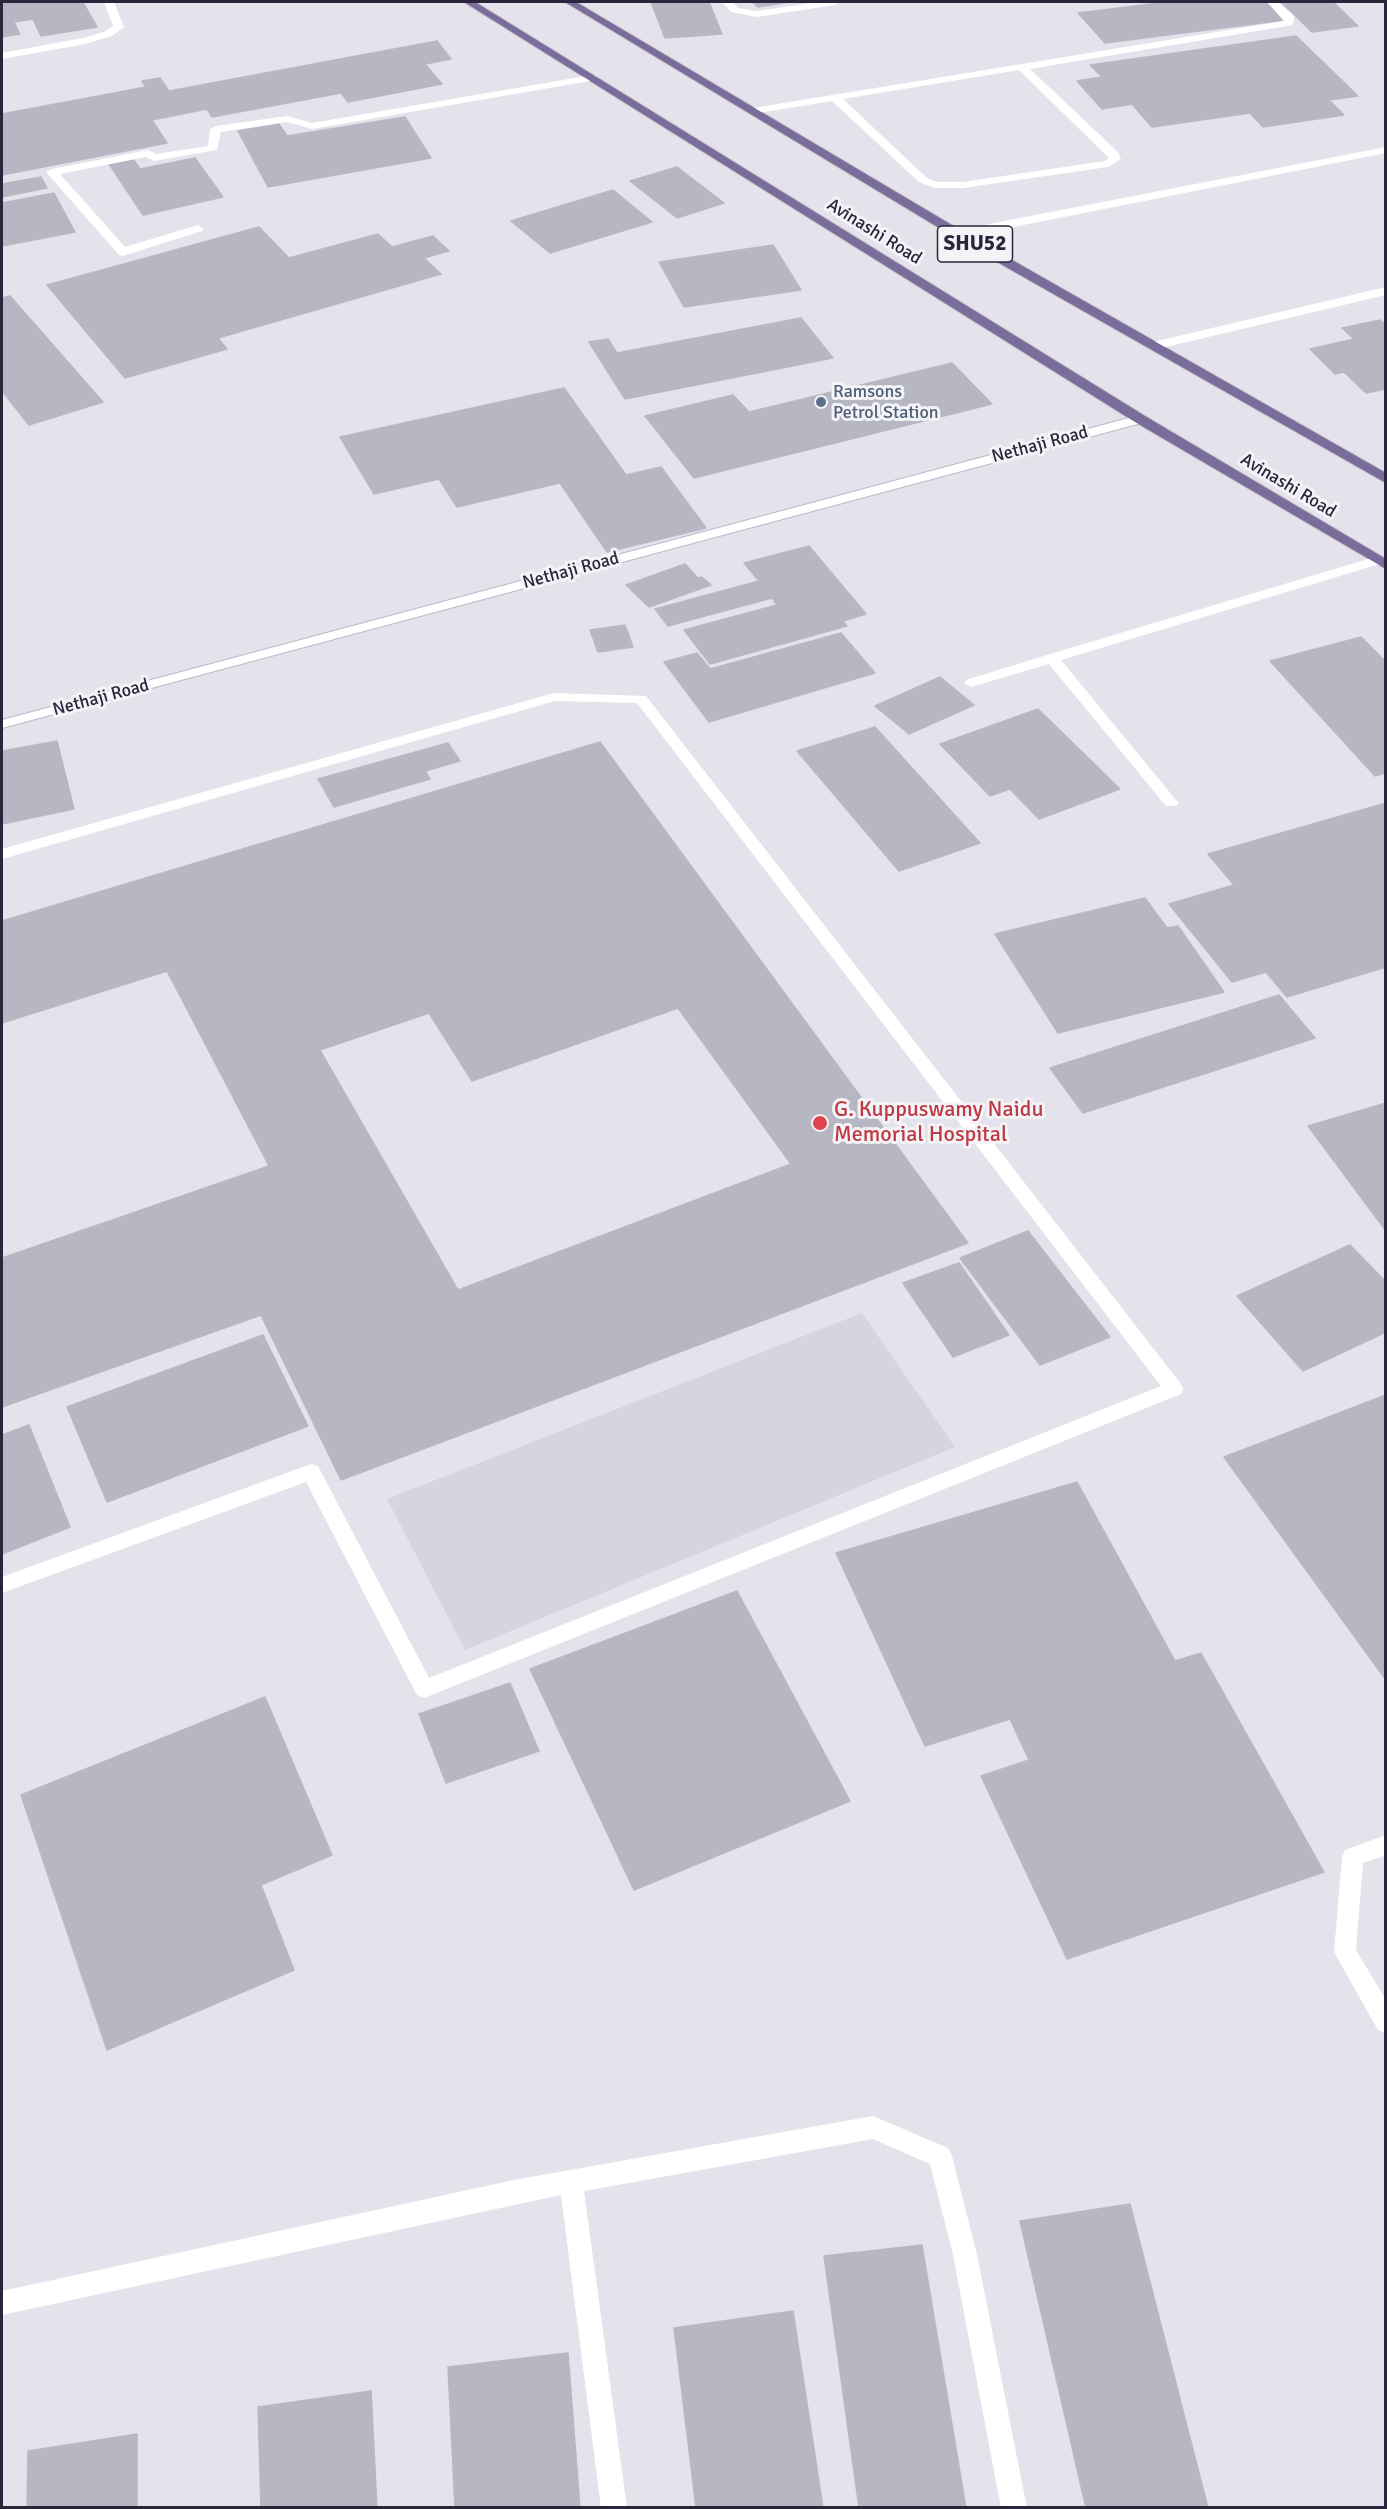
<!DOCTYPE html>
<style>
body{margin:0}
#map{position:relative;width:1387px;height:2509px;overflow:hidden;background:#e4e3eb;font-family:Signika,sans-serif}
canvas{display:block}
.frame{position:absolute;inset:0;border:3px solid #2b253b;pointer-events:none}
</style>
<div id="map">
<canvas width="1387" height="2509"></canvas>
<div class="frame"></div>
</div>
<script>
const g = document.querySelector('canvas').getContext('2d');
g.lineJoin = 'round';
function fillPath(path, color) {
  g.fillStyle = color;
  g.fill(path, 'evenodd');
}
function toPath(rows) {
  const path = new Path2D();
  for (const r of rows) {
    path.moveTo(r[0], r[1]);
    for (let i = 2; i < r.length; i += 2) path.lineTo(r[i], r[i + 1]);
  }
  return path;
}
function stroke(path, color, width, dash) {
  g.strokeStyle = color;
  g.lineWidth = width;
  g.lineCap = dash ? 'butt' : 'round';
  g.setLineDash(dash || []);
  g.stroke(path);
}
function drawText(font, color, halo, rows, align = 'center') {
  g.font = font + ' Signika,sans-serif';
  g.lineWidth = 6;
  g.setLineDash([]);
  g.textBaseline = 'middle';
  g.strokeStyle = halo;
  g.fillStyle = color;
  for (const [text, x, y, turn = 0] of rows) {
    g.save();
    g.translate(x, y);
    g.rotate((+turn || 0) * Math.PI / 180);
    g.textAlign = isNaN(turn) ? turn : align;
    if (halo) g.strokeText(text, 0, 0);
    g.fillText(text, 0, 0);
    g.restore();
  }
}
const built = toPath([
 [862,1313,955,1447,465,1650,387,1499]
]);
const building = toPath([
 [2,2,83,2,97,27,41,36,33,19,14,22,20,34,2,37,2,2],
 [651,2,709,2,722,34,665,38,651,2],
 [752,2,790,2,758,7,752,2],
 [1167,2,1267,2,1285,20,1105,43,1078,13,1167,2],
 [1281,2,1333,2,1358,26,1312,32,1281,2],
 [1296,36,1358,96,1329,100,1344,115,1263,127,1250,113,1152,127,1132,104,1102,109,1077,81,1102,77,1090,65,1296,36],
 [437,41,451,59,425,64,442,84,348,102,341,93,212,117,207,109,152,120,167,143,2,175,2,114,146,87,142,81,160,78,169,91,437,41],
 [405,117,431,158,268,187,238,131,279,124,287,136,405,117],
 [195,158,223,197,143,215,109,164,133,159,140,169,195,158],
 [677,167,724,203,677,218,630,181,677,167],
 [41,177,47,188,2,197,2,184,41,177],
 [613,190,652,222,550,253,511,221,613,190],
 [54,193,75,232,2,246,2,203,54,193],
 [259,227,289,258,378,234,392,247,433,236,449,251,424,258,441,274,218,338,227,349,125,378,47,285,259,227],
 [773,245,801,290,684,307,659,262,773,245],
 [10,296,103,402,29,425,2,391,2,298,10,296],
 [801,318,833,358,625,399,589,342,608,339,617,353,801,318],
 [1380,320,1386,325,1386,389,1366,393,1344,372,1335,374,1310,349,1354,339,1342,328,1380,320],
 [952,363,992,404,694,478,645,416,733,395,749,412,952,363],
 [564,388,626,475,661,467,706,528,607,552,560,483,457,507,439,479,374,494,340,437,564,388],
 [809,546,866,614,843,621,847,626,710,664,684,630,777,605,772,598,668,626,655,609,759,581,744,563,809,546],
 [685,564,698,578,702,577,711,585,649,607,626,585,685,564],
 [625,625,633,647,598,652,590,630,625,625],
 [841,633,875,673,709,722,664,662,697,653,710,669,841,633],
 [1361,637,1386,662,1386,773,1375,776,1270,661,1361,637],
 [940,677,974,705,909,734,875,706,940,677],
 [1038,709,1120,789,1039,819,1010,789,990,796,940,744,1038,709],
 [875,727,980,843,899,871,797,751,875,727],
 [57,741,74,809,2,824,2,751,57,741],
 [600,742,968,1243,341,1480,261,1315,2,1407,2,1258,269,1166,167,971,2,1023,2,921,600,742],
 [678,1008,791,1164,458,1290,320,1050,429,1013,472,1081,678,1008],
 [448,743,460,761,425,771,430,779,334,807,318,779,448,743],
 [1386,803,1386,967,1287,997,1266,972,1232,982,1169,904,1234,885,1208,854,1386,803],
 [1145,898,1167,928,1178,926,1224,992,1058,1033,995,934,1145,898],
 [1279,995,1315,1038,1083,1113,1050,1068,1279,995],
 [1386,1103,1386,1231,1308,1126,1386,1103],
 [1028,1231,1110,1337,1040,1365,960,1258,1028,1231],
 [1350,1245,1386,1282,1386,1332,1303,1371,1237,1296,1350,1245],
 [959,1263,1009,1335,953,1357,903,1283,959,1263],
 [263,1335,308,1426,107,1502,67,1407,263,1335],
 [1386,1395,1386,1680,1224,1457,1386,1395],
 [29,1425,70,1527,2,1554,2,1435,29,1425],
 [1077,1482,1175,1661,1201,1653,1324,1872,1067,1959,981,1776,1029,1760,1010,1719,925,1746,836,1553,1077,1482],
 [737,1591,850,1801,634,1890,530,1669,737,1591],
 [510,1683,539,1751,446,1783,419,1714,510,1683],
 [265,1697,332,1855,261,1885,294,1970,107,2050,21,1795,265,1697],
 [1130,2204,1208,2508,1086,2508,1020,2221,1130,2204],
 [922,2245,966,2508,859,2508,824,2256,922,2245],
 [793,2311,823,2508,696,2508,674,2328,793,2311],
 [568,2353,580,2508,455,2508,448,2367,568,2353],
 [371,2391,377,2508,261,2508,258,2407,371,2391],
 [137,2434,137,2508,27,2508,28,2451,137,2434]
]);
const lane = toPath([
 [104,2,114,2,124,27,112,36,85,44,2,59,2,53,83,38,104,32,113,26,104,2],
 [722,2,732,2,738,8,757,11,818,2,840,2,835,5,757,17,731,12,722,2],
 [1267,2,1278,2,1294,16,1293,25,1030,69,1118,152,1121,159,1108,167,963,188,935,188,919,182,832,101,753,114,748,111,753,108,1284,21,1267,2],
 [1019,70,1109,158,1105,161,963,182,937,182,927,178,843,99,1019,70],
 [1386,147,1386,153,958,238,952,234,958,230,1386,147],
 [1386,287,1386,295,1153,350,1147,346,1153,342,1386,287],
 [554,693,646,696,1181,1384,1183,1389,1181,1394,424,1698,417,1695,306,1482,2,1593,2,1577,311,1464,318,1466,429,1678,1161,1386,637,703,555,701,2,859,2,849,554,693],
 [1386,1835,1386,1855,1363,1863,1356,1950,1386,2000,1386,2033,1378,2030,1334,1952,1342,1857,1345,1850,1386,1835]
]);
const street = toPath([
 [592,75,596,76,596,80,312,129,287,122,221,132,217,150,154,161,146,157,60,174,125,247,198,225,204,229,202,231,123,256,119,255,46,172,52,169,148,150,156,154,208,146,210,129,216,126,287,116,312,123,592,75],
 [1378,556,1385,560,1383,563,1061,660,1176,800,1179,803,1176,806,1166,806,1049,664,971,687,964,683,966,680,1047,655,1378,556],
 [873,2116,948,2148,952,2156,977,2255,1027,2508,1001,2508,953,2255,930,2164,873,2139,584,2191,627,2508,601,2508,561,2195,2,2315,2,2291,514,2180,873,2116]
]);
const secondary = toPath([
 [1140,415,1145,416,1146,419,1145,422,2,728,2,720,1140,415]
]);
const primary = toPath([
 [464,2,475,2,1145,416,1386,559,1386,569,1135,422,464,2],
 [565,2,576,2,977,240,1386,473,1386,483,969,246,565,2]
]);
const markers = [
 [821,402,6,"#5c6f8a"],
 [820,1123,8,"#e0444e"]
];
const farStreetnames = [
 ["Avinashi Road",874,232,32],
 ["Nethaji Road",1040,445,-15],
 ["Avinashi Road",1288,486,31],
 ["Nethaji Road",571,571,-15],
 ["Nethaji Road",101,698,-15]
];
const farServicenames = [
 ["Ramsons",833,392],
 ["Petrol Station",833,413]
];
const shields = [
 [975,244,75]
];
const shieldNames = [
 ["SHU52",975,244]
];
const healthNames = [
 ["G. Kuppuswamy Naidu",834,1110],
 ["Memorial Hospital",834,1135]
];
fillPath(built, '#d6d5df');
fillPath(building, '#b7b6c3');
stroke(building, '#b9b7c4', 1.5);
stroke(secondary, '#bbb8ca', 2);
stroke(primary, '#bfbec4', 2);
fillPath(lane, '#fff');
fillPath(street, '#fff');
fillPath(secondary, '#fff');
fillPath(primary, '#7b6d9b');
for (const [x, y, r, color] of markers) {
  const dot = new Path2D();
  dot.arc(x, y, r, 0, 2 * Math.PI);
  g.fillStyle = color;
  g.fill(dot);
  stroke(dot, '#f4f4f8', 2);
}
drawText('18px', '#2b253b', '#f4f4f8', farStreetnames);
drawText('18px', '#4e5e75', '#f4f4f8', farServicenames, 'left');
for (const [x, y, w] of shields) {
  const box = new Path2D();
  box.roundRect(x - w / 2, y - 18, w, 36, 4.5);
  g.fillStyle = '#f4f4f8';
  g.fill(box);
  stroke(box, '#2b253b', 1.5);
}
drawText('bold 21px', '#2b253b', null, shieldNames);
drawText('22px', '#be3a42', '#f4f4f8', healthNames, 'left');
</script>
